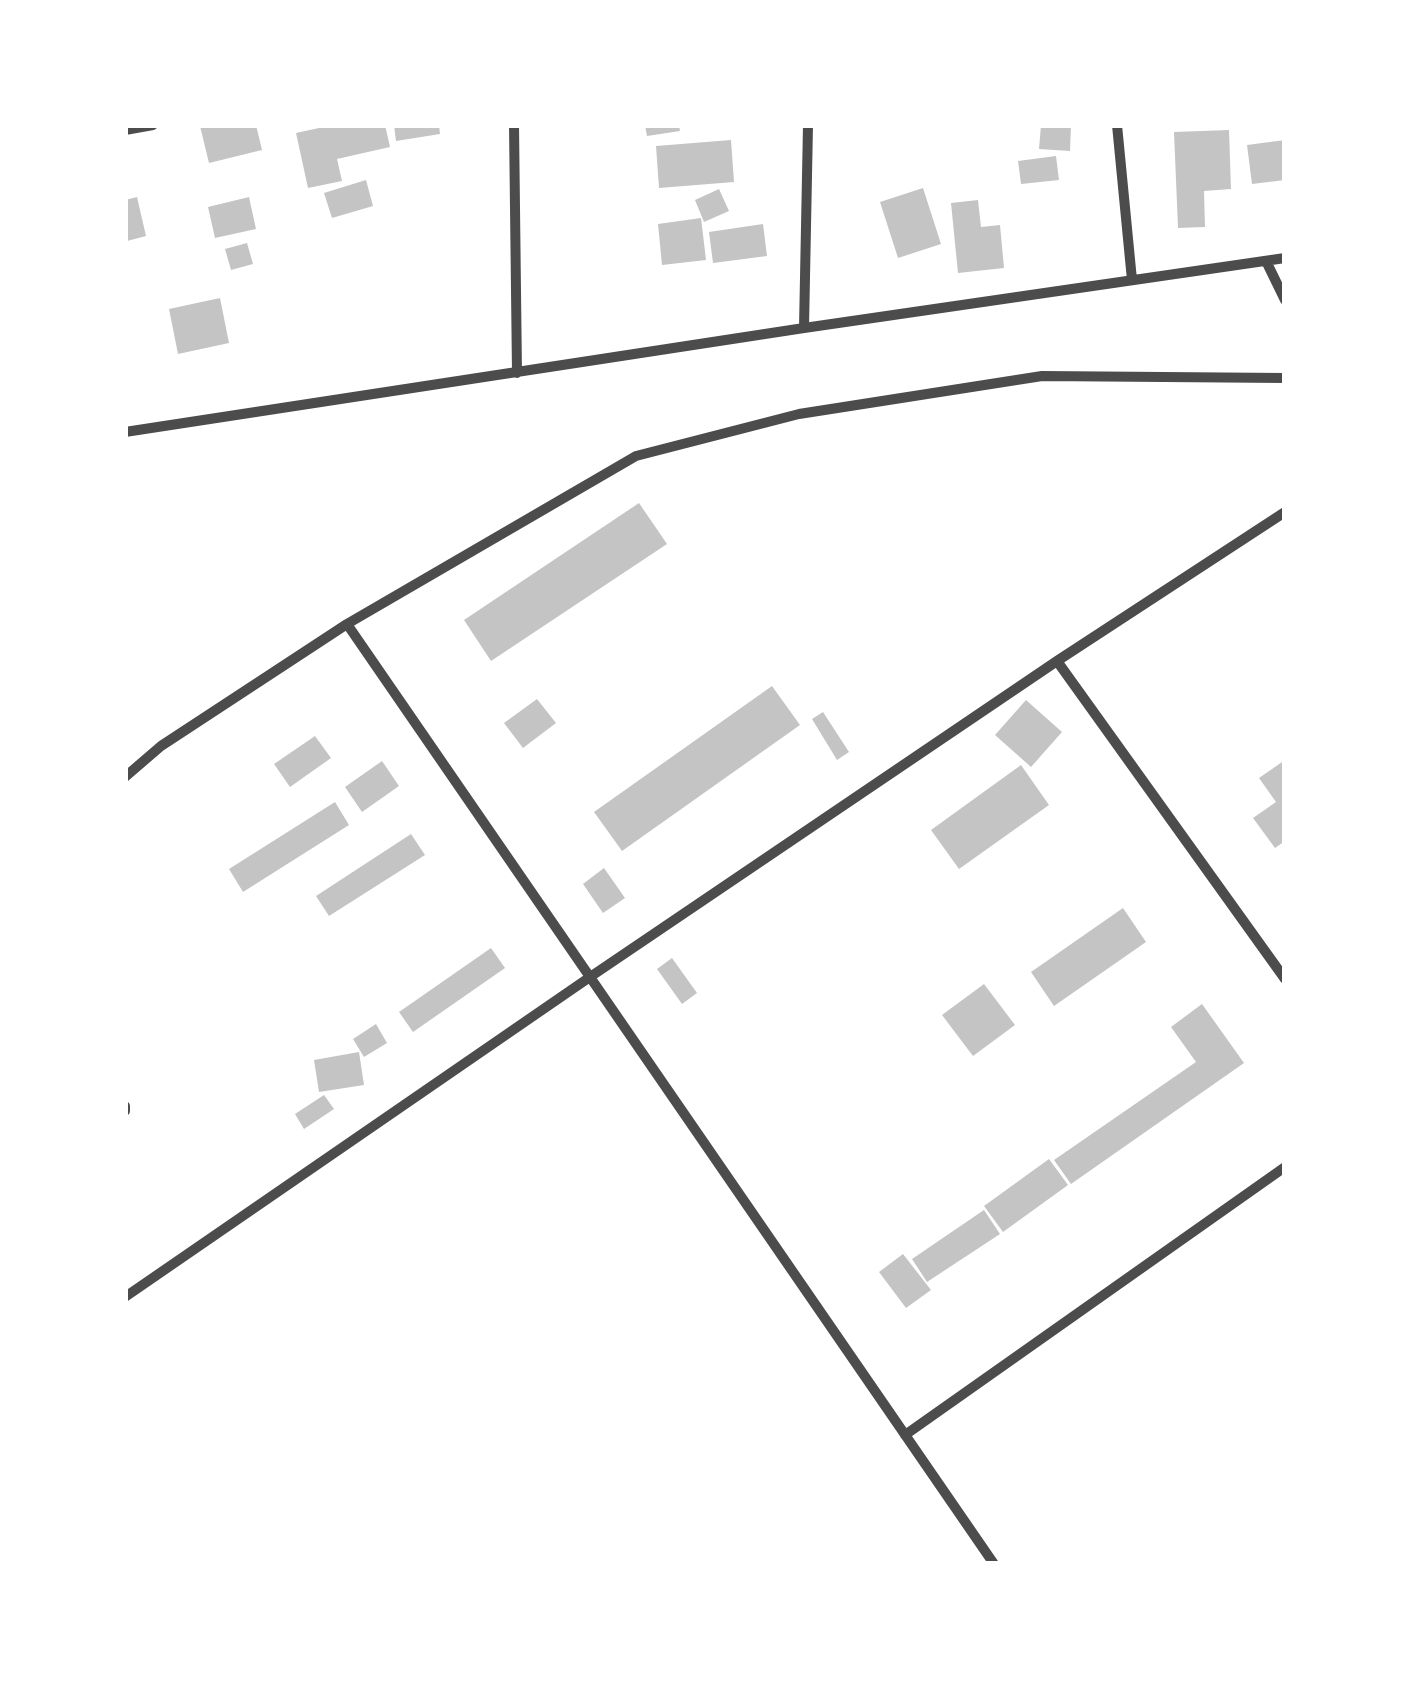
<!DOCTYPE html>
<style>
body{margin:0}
#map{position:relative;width:1410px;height:1689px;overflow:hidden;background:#fff;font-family:Barlow,sans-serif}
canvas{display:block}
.frame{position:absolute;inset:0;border:128px solid #fff;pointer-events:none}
</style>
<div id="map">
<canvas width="1410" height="1689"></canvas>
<div class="frame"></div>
</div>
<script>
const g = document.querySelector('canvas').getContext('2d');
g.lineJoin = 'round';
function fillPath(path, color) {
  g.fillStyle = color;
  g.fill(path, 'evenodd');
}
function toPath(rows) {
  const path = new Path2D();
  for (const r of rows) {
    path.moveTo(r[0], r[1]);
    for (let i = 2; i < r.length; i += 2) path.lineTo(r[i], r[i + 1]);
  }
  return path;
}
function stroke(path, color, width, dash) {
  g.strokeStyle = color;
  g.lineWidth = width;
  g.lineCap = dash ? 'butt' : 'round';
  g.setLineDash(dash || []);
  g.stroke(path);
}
const building = toPath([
 [206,125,256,125,262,150,209,163,200,126],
 [333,125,385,125,390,147,337,159,342,181,308,188,296,133],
 [394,125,439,125,440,134,396,141],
 [645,125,679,125,680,131,647,136],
 [1041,125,1071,125,1070,151,1039,149],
 [1229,130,1231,189,1204,191,1205,227,1178,228,1174,132],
 [731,140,734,182,659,188,656,146],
 [1285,140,1285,180,1252,184,1247,145],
 [1056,156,1059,180,1021,184,1018,161],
 [366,180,373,206,332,218,324,193],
 [923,188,941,244,898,258,880,202],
 [719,189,729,211,704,222,695,200],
 [137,197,146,236,127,241,125,200],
 [249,197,256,229,215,238,208,207],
 [978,200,981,227,1000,225,1004,268,958,273,951,203],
 [701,218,706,260,662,265,658,224],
 [763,224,767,256,713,263,709,232],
 [247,243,253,264,231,270,225,249],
 [220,298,229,343,178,354,169,309],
 [639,503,667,544,491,661,464,620],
 [772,686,800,725,622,851,594,812],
 [537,699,556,723,523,748,504,723],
 [1026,700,1062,732,1031,767,995,735],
 [823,712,849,752,837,760,812,719],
 [315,736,331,758,290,787,274,764],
 [1285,760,1285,841,1275,848,1253,818,1276,802,1259,778],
 [382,761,399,786,362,812,345,787],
 [1021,765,1049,805,959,869,931,830],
 [335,802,349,825,243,892,229,869],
 [411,834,425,855,329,916,316,896],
 [604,868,625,898,603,913,583,884],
 [1123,908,1146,942,1054,1006,1031,972],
 [491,948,505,968,413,1032,399,1012],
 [672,958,697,993,682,1004,657,969],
 [984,984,1015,1025,973,1056,942,1015],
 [1202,1004,1244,1063,1071,1184,1054,1160,1196,1062,1171,1027],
 [376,1024,387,1043,364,1057,353,1039],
 [359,1052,364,1085,319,1092,314,1060],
 [324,1095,334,1109,304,1129,295,1114],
 [1049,1159,1068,1185,1003,1232,984,1206],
 [984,1210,1000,1234,927,1282,912,1259],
 [903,1254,931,1290,906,1308,879,1272]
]);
const minor = toPath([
 [514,125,517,373],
 [1117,125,1132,280],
 [125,130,153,125],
 [1266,261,1285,300],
 [804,328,808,125],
 [125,432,804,328,1285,258],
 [347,624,994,1564],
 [1057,661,1285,979],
 [125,777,161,746,347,624,636,456,799,414,1042,376,1285,378],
 [125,1106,125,1111],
 [125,1297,590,977,1057,661,1285,512],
 [905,1435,1285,1167]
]);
fillPath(building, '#c4c4c4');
stroke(minor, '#4c4c4c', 10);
</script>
